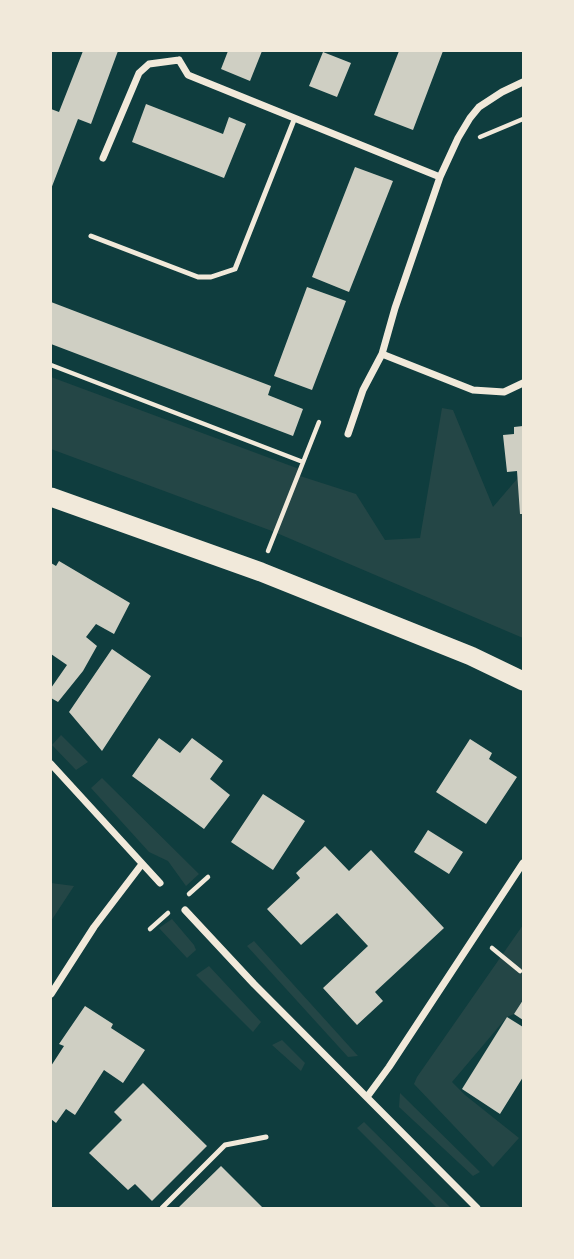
<!DOCTYPE html>
<style>
body{margin:0}
#map{position:relative;width:574px;height:1259px;overflow:hidden;background:#0f3d3e;font-family:Roboto,sans-serif}
canvas{display:block}
.frame{position:absolute;inset:0;border:52px solid #f1e9da;pointer-events:none}
</style>
<div id="map">
<canvas width="574" height="1259"></canvas>
<div class="frame"></div>
</div>
<script>
const g = document.querySelector('canvas').getContext('2d');
g.lineJoin = 'round';
function fillPath(path, color) {
  g.fillStyle = color;
  g.fill(path, 'evenodd');
}
function toPath(rows) {
  const path = new Path2D();
  for (const r of rows) {
    path.moveTo(r[0], r[1]);
    for (let i = 2; i < r.length; i += 2) path.lineTo(r[i], r[i + 1]);
  }
  return path;
}
function stroke(path, color, width, dash) {
  g.strokeStyle = color;
  g.lineWidth = width;
  g.lineCap = dash ? 'butt' : 'round';
  g.setLineDash(dash || []);
  g.stroke(path);
}
const green = toPath([
 [51,377,302,470,300,476,356,494,385,540,420,538,442,408,453,410,493,507,523,472,523,638,272,531,51,449],
 [61,735,88,762,76,770,52,745],
 [102,778,199,874,186,886,168,861,149,852,91,788],
 [51,883,74,886,51,921],
 [172,919,194,945,196,950,187,958,159,928],
 [523,925,523,1000,514,1014,507,1017,452,1082,465,1095,519,1138,493,1167,414,1084,417,1077],
 [254,941,358,1056,348,1057,247,946],
 [209,966,261,1022,253,1032,196,975],
 [282,1040,305,1063,301,1071,272,1045],
 [400,1093,480,1172,473,1176,399,1107],
 [364,1122,451,1208,437,1208,357,1128]
]);
const building = toPath([
 [83,51,118,51,91,124,78,119,51,189,51,109,59,112],
 [228,51,262,51,250,81,221,69],
 [399,51,443,51,413,130,374,115],
 [323,52,351,63,337,97,309,86],
 [146,104,223,134,229,117,246,124,224,178,132,142],
 [355,167,393,181,349,292,312,277],
 [307,287,346,301,312,390,274,376],
 [51,302,271,386,268,395,303,409,293,436,51,344],
 [523,426,523,514,520,514,517,471,507,472,503,435,514,434,514,427],
 [59,561,130,603,114,634,96,624,86,637,97,646,83,671,58,702,51,698,51,688,67,665,51,654,51,563,56,566],
 [112,649,151,676,102,751,69,712],
 [159,738,180,753,192,738,223,761,210,779,230,795,204,829,132,776],
 [470,739,492,753,489,759,517,777,486,824,436,792],
 [263,794,305,821,273,870,231,842],
 [428,830,463,852,449,874,414,852],
 [325,846,349,871,371,850,444,928,375,992,383,1001,357,1025,323,988,368,946,337,913,301,945,267,909,300,878,296,873],
 [523,1000,523,1020,514,1014],
 [85,1006,113,1024,111,1028,145,1050,123,1083,104,1070,75,1115,66,1109,56,1123,51,1119,51,1066,64,1046,59,1044],
 [507,1017,523,1027,523,1077,500,1114,462,1089],
 [143,1083,207,1146,152,1201,135,1184,128,1190,89,1153,122,1120,114,1112],
 [221,1166,263,1208,178,1208]
]);
const path = toPath([
 [480,137,523,119],
 [51,365,303,462],
 [268,551,319,422],
 [189,894,208,877],
 [150,929,168,913],
 [492,948,520,971]
]);
const service = toPath([
 [91,236,198,277,211,277,235,269,294,120],
 [162,1208,225,1145,266,1137]
]);
const minor = toPath([
 [179,60,188,75,440,177],
 [103,158,139,73,149,64,179,60],
 [382,354,473,390,504,392,523,383],
 [348,434,363,390,382,354,395,308,440,177,458,138,470,118,479,107,502,92,523,82],
 [51,764,160,883],
 [185,910,254,984,477,1208],
 [51,994,94,927,142,864],
 [367,1097,389,1067,523,863]
]);
const trunk = toPath([
 [51,497,261,572,471,656,523,681]
]);
fillPath(green, '#244646');
fillPath(building, '#cfcfc3');
stroke(path, '#f1e9da', 4.5);
stroke(service, '#f1e9da', 5);
stroke(minor, '#f1e9da', 7);
stroke(trunk, '#f1e9da', 19);
</script>
